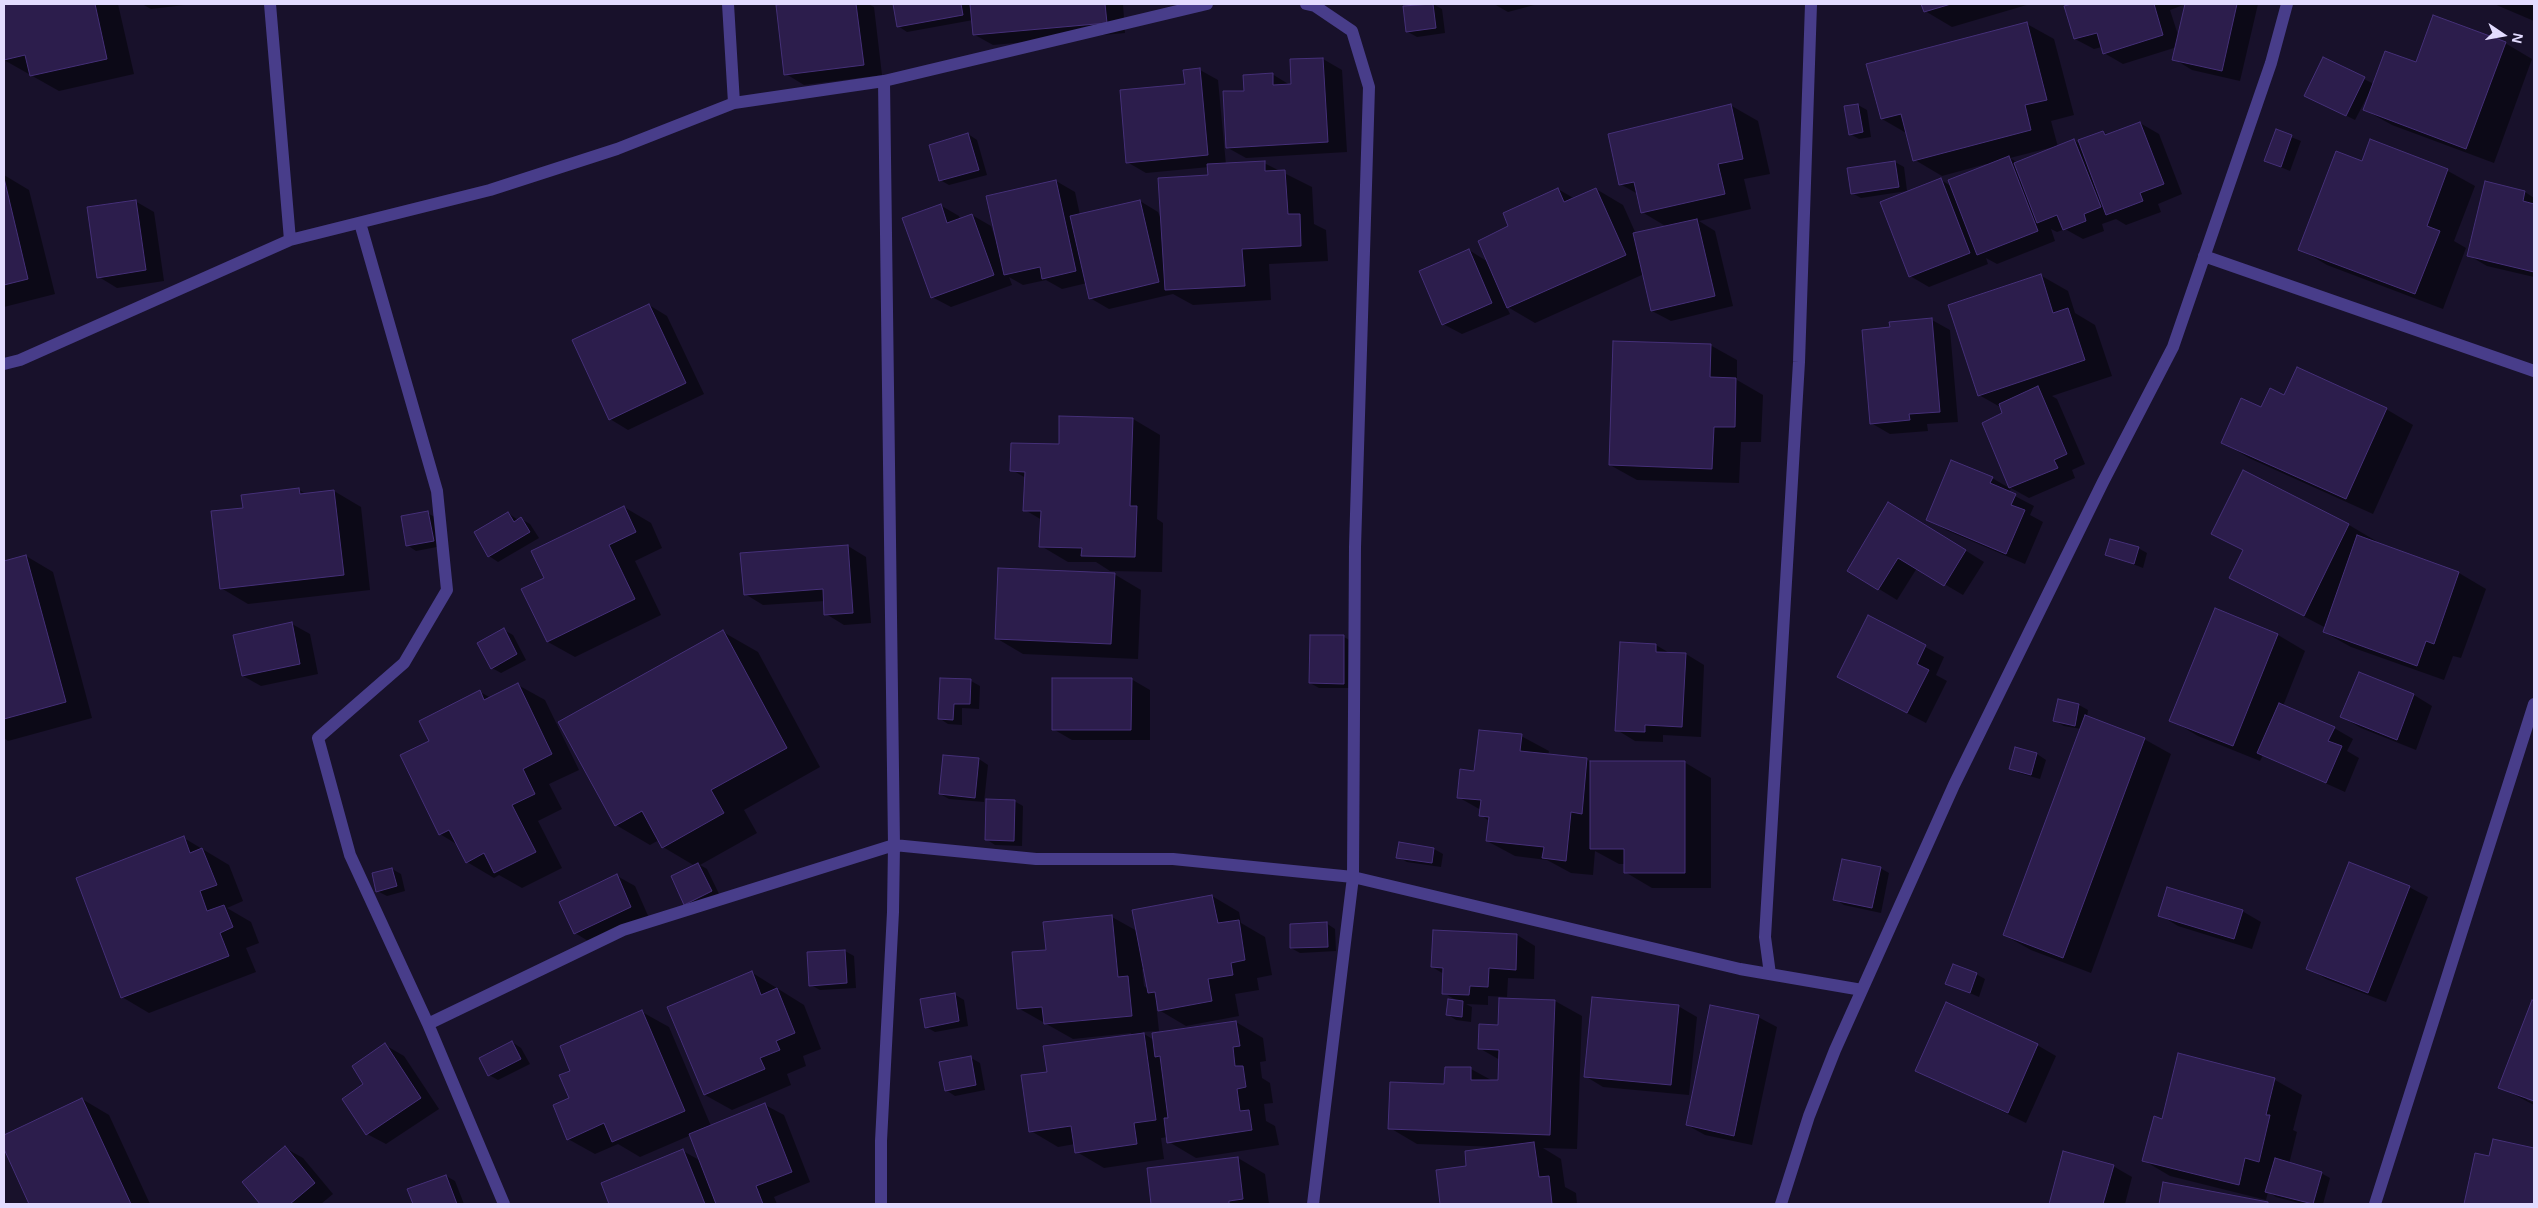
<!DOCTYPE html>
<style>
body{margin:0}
#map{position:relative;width:2538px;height:1208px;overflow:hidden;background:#18112b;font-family:Helvetica,sans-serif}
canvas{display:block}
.frame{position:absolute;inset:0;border:5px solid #e3dcff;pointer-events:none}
.north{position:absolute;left:2478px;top:10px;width:50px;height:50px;-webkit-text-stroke:4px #18112b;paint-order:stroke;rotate:102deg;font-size:14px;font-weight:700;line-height:20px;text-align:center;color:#e3dcff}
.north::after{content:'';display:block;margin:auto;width:18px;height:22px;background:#e3dcff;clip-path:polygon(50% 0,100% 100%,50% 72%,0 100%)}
</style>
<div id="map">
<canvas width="2538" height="1208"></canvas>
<div class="frame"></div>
<div class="north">N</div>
</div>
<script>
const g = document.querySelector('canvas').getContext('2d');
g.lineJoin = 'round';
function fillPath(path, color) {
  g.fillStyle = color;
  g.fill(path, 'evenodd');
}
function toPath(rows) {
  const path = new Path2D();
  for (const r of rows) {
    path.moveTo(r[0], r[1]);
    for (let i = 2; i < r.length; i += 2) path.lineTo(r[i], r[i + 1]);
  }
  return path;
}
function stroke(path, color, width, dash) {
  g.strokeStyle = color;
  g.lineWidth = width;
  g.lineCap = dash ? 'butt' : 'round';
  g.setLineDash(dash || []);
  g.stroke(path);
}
const shadow = toPath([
 [4,4,118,4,134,74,59,91,4,60],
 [142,4,193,4,151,9],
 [795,4,868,4,874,7,882,75,804,85,786,74,777,6],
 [894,4,969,4,970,8,972,7,972,4,1123,4,1125,33,993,45,975,35,973,20,907,32,898,26],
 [1433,4,1442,9,1445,33,1417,37,1408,32,1405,8],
 [1494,4,1538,4,1508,12],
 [1923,4,2030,4,1952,27,1925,11],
 [2076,4,2258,4,2240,81,2192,70,2174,59,2177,47,2123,64,2104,53,2102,47,2094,49,2075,39,2065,7],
 [2186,4,2179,38,2170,10],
 [2494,4,2534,4,2534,21],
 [2027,24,2054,39,2074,115,2051,121,2058,147,2074,140,2080,144,2103,132,2109,135,2140,123,2159,134,2182,194,2158,204,2161,212,2126,225,2116,219,2102,224,2104,231,2083,239,2065,229,2057,232,2051,229,2055,241,1997,264,1986,258,1988,264,1929,287,1910,276,1941,180,1951,186,1987,166,1986,164,1942,176,1915,160,1908,134,1882,119],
 [2053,147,2018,163,2010,158],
 [2505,43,2532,59,2494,163,2392,125,2365,110,2370,94,2369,93,2355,120,2315,100,2324,59,2374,84,2416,64],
 [1323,59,1342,70,1347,152,1246,158,1228,148,1245,92,1272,74,1290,85],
 [1200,70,1218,80,1226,165,1264,163,1312,187,1314,224,1326,230,1328,261,1269,264,1271,300,1193,305,1173,294,1109,309,1090,298,1087,283,1062,289,1046,280,1023,285,1009,277,1012,285,951,307,932,297,940,205,959,216,960,220,972,215,991,226,995,238,1056,181,1075,192,1080,215,1140,201,1158,212,1161,219,1209,176,1209,167,1146,173,1127,162],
 [1730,105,1758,121,1770,174,1744,179,1751,209,1699,221,1715,231,1733,306,1671,321,1652,311,1644,274,1535,323,1506,306,1510,314,1462,334,1443,324,1469,250,1488,262,1510,227,1558,189,1575,199,1596,189,1623,205,1636,234,1667,227,1642,212,1638,194,1620,184],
 [1858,105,1867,110,1871,137,1859,139,1850,134],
 [2276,131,2301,141,2290,171,2266,161],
 [968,134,977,140,987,175,949,185,940,180],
 [2371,141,2448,171,2475,186,2454,241,2466,248,2443,309,2327,265,2300,249,2362,163],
 [1895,162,1904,167,1907,191,1861,198,1852,193],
 [4,175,29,190,55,294,4,307],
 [2525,192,2534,198,2534,277,2487,266,2468,255],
 [135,201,154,212,164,281,117,288,99,277],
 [2040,275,2068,291,2075,313,2095,325,2112,376,2052,396,2057,399,2085,464,2072,470,2075,478,2029,498,2011,488,2009,493,2034,506,2030,515,2043,522,2025,564,1946,530,1927,519,1952,461,1992,478,2011,489,1983,423,2004,414,2002,408,1979,395],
 [649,305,667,316,704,394,628,430,610,419],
 [1932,320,1950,330,1958,422,1927,424,1928,431,1890,434,1871,423,1891,328],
 [1710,345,1737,360,1737,380,1763,395,1761,442,1741,442,1739,483,1637,480,1610,465],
 [2285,396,2386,409,2413,425,2373,514,2249,458,2222,442,2262,409],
 [1133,419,1160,435,1157,519,1163,523,1162,572,1110,571,1096,562,1068,562,1041,546,1042,520,1025,510,1026,478,1012,470,1060,446],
 [2243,472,2349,525,2376,541,2375,543,2459,573,2486,589,2461,658,2453,656,2444,680,2351,647,2324,632,2326,628,2231,578,2244,551,2213,534],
 [299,490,308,495,334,491,361,507,370,590,248,604,221,588,244,509],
 [624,507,651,523,662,548,635,561,661,615,575,657,548,642,545,578],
 [427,513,437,518,442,546,416,551,407,545],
 [508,513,518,520,521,519,530,524,539,538,498,562,489,556,475,532],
 [1907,514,1984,562,1963,595,1917,568,1897,600,1848,570],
 [848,546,866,557,871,623,844,625,826,614,825,601,763,605,745,594],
 [2138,548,2147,553,2143,568,2107,554],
 [26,556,53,572,92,718,8,741,4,738,4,562],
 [1114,574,1141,590,1138,659,1023,654,996,638],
 [2216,609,2278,635,2305,651,2283,706,2334,728,2353,739,2347,751,2359,758,2345,792,2263,755,2260,761,2198,736,2171,720],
 [1869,617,1944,657,1936,675,1947,681,1926,723,1857,687],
 [292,624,310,634,318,674,261,686,243,676],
 [504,630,513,635,526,660,501,673,492,668],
 [723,632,758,652,820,767,744,810,757,833,700,865,707,869,720,896,694,909,685,904,695,866,663,847,659,840,650,845,616,825],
 [1311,637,1344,637,1353,642,1353,688,1319,688,1310,683],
 [1656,645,1671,654,1686,654,1704,665,1701,737,1663,735,1663,742,1635,741,1617,730],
 [2359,674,2414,695,2432,706,2416,750,2361,728,2342,717],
 [1131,679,1150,690,1150,740,1072,740,1053,729],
 [971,681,980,686,979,709,962,708,962,725,948,724,939,718],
 [518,685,545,700,579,770,549,784,562,809,538,821,562,868,522,888,499,875,494,878,467,862,458,845,440,834,430,741,480,692,491,698],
 [2059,701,2079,705,2088,710,2087,717,2144,739,2171,754,2091,973,2031,950,2004,935,2081,729,2064,726,2055,721],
 [1521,736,1549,751,1548,756,1587,760,1592,762,1684,762,1711,778,1711,888,1652,888,1625,872,1625,864,1619,864,1595,851,1593,875,1571,873,1547,860,1515,856,1487,841,1489,821,1481,815,1481,810,1458,797,1476,773],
 [2016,748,2037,754,2046,760,2040,779,2019,773,2010,768],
 [944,756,979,759,988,765,984,802,949,799,940,794],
 [1014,801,1023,806,1022,846,995,845,986,839],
 [184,838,229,865,243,901,227,908,251,922,259,943,246,948,256,972,149,1013,122,997],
 [1400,844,1434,849,1443,854,1441,867,1407,862,1398,857],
 [1880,868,1889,873,1881,913,1844,905,1835,899],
 [392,869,401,874,405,891,387,896,377,891],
 [617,876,635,886,649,918,593,944,575,933],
 [2409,887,2428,897,2386,1002,2326,979,2308,968],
 [1212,896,1239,912,1241,923,1265,937,1272,975,1257,978,1259,990,1235,994,1239,1016,1186,1026,1159,1010,1158,1003,1156,1003,1159,1031,1141,1032,1154,1040,1236,1022,1263,1038,1266,1061,1260,1062,1262,1078,1270,1083,1273,1103,1264,1104,1266,1121,1275,1126,1279,1145,1196,1158,1169,1142,1168,1137,1161,1138,1164,1159,1104,1168,1077,1152,1075,1144,1058,1147,1031,1131,1048,1073,1131,1036,1131,1033,1073,1039,1018,1008,1047,951,1112,917,1137,931],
 [1142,969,1144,969,1148,989,1144,986],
 [2242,911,2261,922,2252,949,2178,926,2160,915],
 [1326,923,1335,929,1336,951,1300,953,1291,948],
 [1517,935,1535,946,1534,979,1508,978,1507,997,1488,996,1488,1005,1466,1004,1472,1007,1471,1022,1456,1020,1447,1014,1459,1002,1444,993,1444,974,1432,967],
 [845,951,854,956,856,988,820,990,811,985],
 [751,972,804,1005,821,1049,803,1056,806,1066,787,1074,791,1085,732,1110,705,1095,669,1007],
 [1976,974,1985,979,1979,997,1947,983],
 [954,994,964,1000,968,1026,935,1032,926,1027],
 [1500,999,1555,1001,1582,1016,1577,1149,1543,1148,1561,1159,1565,1187,1576,1193,1577,1204,1441,1204,1437,1171,1467,1167,1497,1147,1417,1144,1390,1128,1445,1085,1471,1069,1493,1081,1499,1082,1500,1060,1479,1048,1499,1026],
 [2533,1002,2534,1100,2527,1097,2527,1100,2534,1103,2534,1105,2500,1087],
 [1678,1006,1697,1017,1689,1095,1603,1087,1585,1076],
 [642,1012,669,1027,711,1126,765,1105,784,1115,810,1182,774,1197,777,1204,611,1204,602,1184,683,1151,701,1161,691,1135,640,1157,618,1144,595,1154,568,1139,572,1071],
 [1758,1017,1777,1027,1752,1145,1705,1135,1687,1125],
 [512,1042,521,1048,530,1064,498,1080,489,1075],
 [385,1045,404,1056,439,1109,386,1144,367,1134,365,1085],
 [2037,1045,2056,1056,2026,1123,1917,1070],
 [2179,1055,2275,1080,2302,1095,2293,1130,2297,1132,2289,1164,2321,1173,2330,1178,2323,1204,2303,1204,2276,1197,2268,1192,2266,1200,2170,1176,2143,1160,2163,1120],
 [971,1058,980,1063,985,1090,955,1096,946,1090],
 [82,1099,109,1115,150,1204,30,1204,4,1146,4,1136],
 [2494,1141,2534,1149,2534,1204,2465,1204,2476,1154,2490,1158],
 [285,1148,303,1158,333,1194,321,1204,262,1204,244,1183],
 [2064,1153,2113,1166,2132,1177,2125,1204,2050,1204],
 [1238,1158,1265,1174,1269,1204,1153,1204,1148,1169],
 [446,1176,455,1181,464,1204,414,1204,409,1190],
 [2164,1184,2268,1203,2269,1204,2160,1204]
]);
const building = toPath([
 [4,4,95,4,107,59,30,76,25,55,4,60,4,4],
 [785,4,856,4,864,65,784,75,776,5,785,4],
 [893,4,961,4,963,15,897,27,893,4],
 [970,4,1105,4,1107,23,973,35,970,4],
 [1433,4,1436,28,1406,32,1403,6,1433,4],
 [1921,4,1951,4,1924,12,1921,4],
 [2072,4,2154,4,2163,35,2103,54,2097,33,2074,39,2064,6,2072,4],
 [2185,4,2237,4,2222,71,2172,60,2185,4],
 [2433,15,2506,42,2466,149,2363,110,2385,51,2416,62,2433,15],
 [2027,22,2047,100,2025,105,2031,130,1913,161,1901,114,1881,119,1866,64,2027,22],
 [2323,57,2365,77,2346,116,2304,96,2323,57],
 [1323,58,1328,142,1226,148,1223,91,1244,91,1243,75,1273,73,1273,85,1291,84,1290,59,1323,58],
 [1200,68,1208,155,1126,163,1120,90,1185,84,1183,70,1200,68],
 [1731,104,1743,159,1718,164,1725,194,1641,213,1634,182,1619,185,1608,134,1731,104],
 [1858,104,1863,132,1849,135,1844,106,1858,104],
 [2140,122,2164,184,2140,193,2143,201,2106,215,2078,140,2103,131,2105,135,2140,122],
 [2276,129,2292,135,2281,167,2264,161,2276,129],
 [968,133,979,170,939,181,929,145,968,133],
 [2074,139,2101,207,2084,214,2086,221,2063,230,2057,215,2037,223,2014,163,2074,139],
 [2370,139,2448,169,2427,226,2440,231,2415,294,2298,250,2336,151,2362,161,2370,139],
 [2009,156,2038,231,1977,255,1948,180,2009,156],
 [1265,161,1265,171,1285,170,1288,214,1300,214,1301,246,1242,249,1245,286,1165,290,1158,178,1208,175,1207,164,1265,161],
 [1895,161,1899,187,1851,194,1847,168,1895,161],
 [4,178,28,279,4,285,4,178],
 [1941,178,1970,253,1909,277,1880,202,1941,178],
 [1056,180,1076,271,1042,279,1040,267,1004,275,986,196,1056,180],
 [2485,181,2525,191,2523,201,2534,204,2534,272,2467,256,2485,181],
 [1558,188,1564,202,1596,188,1626,255,1507,308,1478,241,1508,226,1503,213,1558,188],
 [136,200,146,270,97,278,87,207,136,200],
 [1140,200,1159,282,1089,299,1070,216,1140,200],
 [941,204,947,223,972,214,994,275,931,298,902,218,941,204],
 [1697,219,1715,296,1651,311,1633,233,1697,219],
 [1469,249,1492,303,1442,325,1419,271,1469,249],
 [2041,274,2053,313,2068,308,2085,360,1978,396,1948,305,2041,274],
 [649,304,686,383,609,420,572,340,649,304],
 [1932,318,1940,412,1909,414,1910,420,1870,424,1862,330,1890,327,1889,322,1932,318],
 [1613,341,1711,344,1710,377,1736,378,1735,427,1714,427,1712,469,1609,465,1613,341],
 [2297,367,2387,408,2346,499,2221,443,2241,398,2261,407,2270,388,2284,395,2297,367],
 [2038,386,2067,454,2054,460,2058,468,2009,488,1982,423,2002,413,1999,404,2038,386],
 [1059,416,1133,418,1130,506,1137,506,1135,557,1081,556,1082,548,1039,547,1041,511,1023,511,1025,472,1010,471,1011,443,1059,444,1059,416],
 [1951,460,1993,477,1990,483,2016,494,2011,505,2025,510,2006,554,1926,520,1951,460],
 [2243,470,2349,524,2304,616,2229,578,2243,550,2211,534,2243,470],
 [299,488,300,494,334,490,344,575,220,589,211,511,243,508,241,495,299,488],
 [1888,502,1966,550,1944,586,1898,558,1878,590,1847,571,1888,502],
 [624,506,636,532,609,545,635,599,547,642,521,589,544,578,531,551,624,506],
 [428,511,434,541,406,546,401,516,428,511],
 [508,512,514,522,521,517,530,532,488,557,474,532,508,512],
 [2357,535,2459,572,2434,644,2426,641,2417,666,2323,632,2357,535],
 [2110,539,2139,547,2134,564,2105,555,2110,539],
 [848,545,853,613,824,615,823,589,744,595,740,553,848,545],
 [26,555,66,702,4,719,4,561,26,555],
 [998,568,1115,573,1111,644,995,639,998,568],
 [2215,608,2278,634,2233,746,2169,721,2215,608],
 [1868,615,1926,645,1917,664,1929,670,1907,713,1837,677,1868,615],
 [292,622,300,664,242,676,233,635,292,622],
 [504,628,517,654,491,669,477,643,504,628],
 [723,630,787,748,711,790,724,813,662,848,642,811,615,826,558,722,723,630],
 [1310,635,1344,635,1344,684,1309,683,1310,635],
 [1620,642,1656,644,1656,652,1686,653,1682,727,1645,725,1645,732,1615,731,1620,642],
 [2359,672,2414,694,2397,740,2340,717,2359,672],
 [940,678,971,679,970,704,954,704,953,720,938,719,940,678],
 [1052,678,1132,678,1131,730,1052,730,1052,678],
 [518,683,552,754,523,769,535,794,512,805,536,852,494,873,484,853,466,863,449,830,439,835,400,755,429,741,419,721,480,690,484,700,518,683],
 [2058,699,2079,704,2075,726,2053,721,2058,699],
 [2279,703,2335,727,2328,741,2342,746,2326,783,2257,753,2279,703],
 [2085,715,2145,738,2063,958,2003,935,2085,715],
 [1479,730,1522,734,1520,751,1587,758,1582,814,1571,812,1566,861,1542,858,1544,847,1486,841,1489,817,1479,816,1481,800,1457,798,1460,769,1474,771,1479,730],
 [2015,747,2037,753,2031,775,2009,769,2015,747],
 [943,755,979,758,975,798,939,794,943,755],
 [1590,761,1685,761,1685,873,1624,873,1624,849,1590,849,1590,761],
 [986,799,1015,800,1014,841,985,840,986,799],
 [184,836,190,853,202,848,217,885,200,891,207,911,224,905,233,927,220,933,229,956,121,998,76,878,184,836],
 [1399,842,1434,848,1432,863,1396,858,1399,842],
 [1842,859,1881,867,1872,908,1833,900,1842,859],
 [2349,862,2410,886,2368,993,2306,969,2349,862],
 [698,863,712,891,684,905,671,876,698,863],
 [392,868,397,886,376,892,372,873,392,868],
 [617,874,631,907,574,934,559,902,617,874],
 [2167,887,2243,910,2234,939,2158,916,2167,887],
 [1212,895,1218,923,1239,920,1245,960,1231,963,1233,975,1208,979,1212,1001,1158,1011,1155,992,1148,993,1132,910,1212,895],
 [1112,915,1118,977,1128,976,1132,1016,1044,1024,1042,1007,1017,1009,1012,952,1046,950,1043,922,1112,915],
 [1327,922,1328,947,1290,948,1290,924,1327,922],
 [1433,930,1517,934,1516,970,1489,968,1488,987,1470,986,1469,995,1442,994,1443,968,1431,967,1433,930],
 [845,950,847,983,809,986,807,952,845,950],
 [1953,964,1977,973,1970,993,1945,984,1953,964],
 [752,971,761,995,777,988,795,1033,776,1041,780,1050,760,1058,765,1069,704,1095,667,1007,752,971],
 [955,993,959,1021,925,1028,920,999,955,993],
 [1592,997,1679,1005,1671,1085,1584,1077,1592,997],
 [1499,998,1555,1000,1550,1135,1388,1129,1390,1082,1444,1084,1445,1067,1471,1067,1471,1080,1498,1080,1499,1050,1478,1049,1479,1024,1498,1025,1499,998],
 [1448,999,1463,1001,1462,1017,1446,1015,1448,999],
 [2532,1000,2534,1001,2534,1101,2498,1088,2532,1000],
 [1946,1002,2038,1044,2008,1113,1915,1071,1946,1002],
 [1710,1005,1759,1015,1734,1136,1686,1125,1710,1005],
 [642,1010,685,1111,612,1142,604,1123,567,1140,553,1105,569,1098,559,1075,570,1071,560,1046,642,1010],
 [1236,1021,1240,1046,1233,1047,1235,1066,1243,1066,1246,1087,1237,1089,1240,1111,1249,1110,1252,1130,1167,1143,1164,1118,1168,1118,1160,1056,1155,1057,1152,1033,1236,1021],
 [1144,1033,1156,1120,1134,1123,1137,1144,1075,1153,1071,1126,1029,1132,1021,1075,1047,1072,1043,1046,1144,1033],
 [512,1041,521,1059,488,1076,479,1058,512,1041],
 [385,1043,421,1098,366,1135,342,1099,363,1084,352,1066,385,1043],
 [2178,1053,2275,1078,2266,1115,2270,1115,2259,1162,2245,1158,2239,1185,2142,1161,2154,1116,2162,1119,2178,1053],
 [971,1056,976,1085,945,1091,939,1062,971,1056],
 [82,1098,131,1204,29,1204,4,1149,4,1135,82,1098],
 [765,1103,792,1172,756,1186,763,1204,716,1204,689,1134,765,1103],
 [2493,1139,2534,1148,2534,1204,2464,1204,2475,1153,2489,1156,2493,1139],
 [1534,1142,1539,1177,1549,1176,1552,1204,1440,1204,1436,1170,1466,1166,1465,1151,1534,1142],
 [285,1146,315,1183,290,1204,260,1204,242,1182,285,1146],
 [683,1149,705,1204,609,1204,601,1183,683,1149],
 [2063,1151,2114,1165,2103,1204,2049,1204,2063,1151],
 [1238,1157,1243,1199,1229,1201,1229,1204,1151,1204,1147,1168,1238,1157],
 [2275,1158,2322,1172,2313,1204,2265,1192,2275,1158],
 [446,1175,457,1204,413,1204,407,1189,446,1175],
 [2163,1182,2268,1202,2268,1204,2159,1204,2163,1182]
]);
const street = toPath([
 [270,4,290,240],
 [728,4,734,103],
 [1306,4,1315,6,1352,31,1369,87,1355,547,1353,877,1313,1204],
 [360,223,437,491,447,590,404,663,318,738,350,855,428,1024,504,1204],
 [2204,256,2534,371],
 [4,364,20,360,290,240,490,190,617,149,734,103,884,81,1207,4],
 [1770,974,1765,937,1799,362,1811,4],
 [428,1024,623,930,894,845,1036,859,1173,859,1353,877,1740,969,1862,990],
 [881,1204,881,1141,893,912,894,845,884,81],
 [1781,1204,1809,1116,1835,1050,1954,785,2103,482,2173,347,2271,63,2287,4],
 [2375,1204,2534,704]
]);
fillPath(shadow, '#0007');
fillPath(building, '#2c1d4c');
stroke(building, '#453078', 1);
stroke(street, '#483d8a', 12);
</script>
